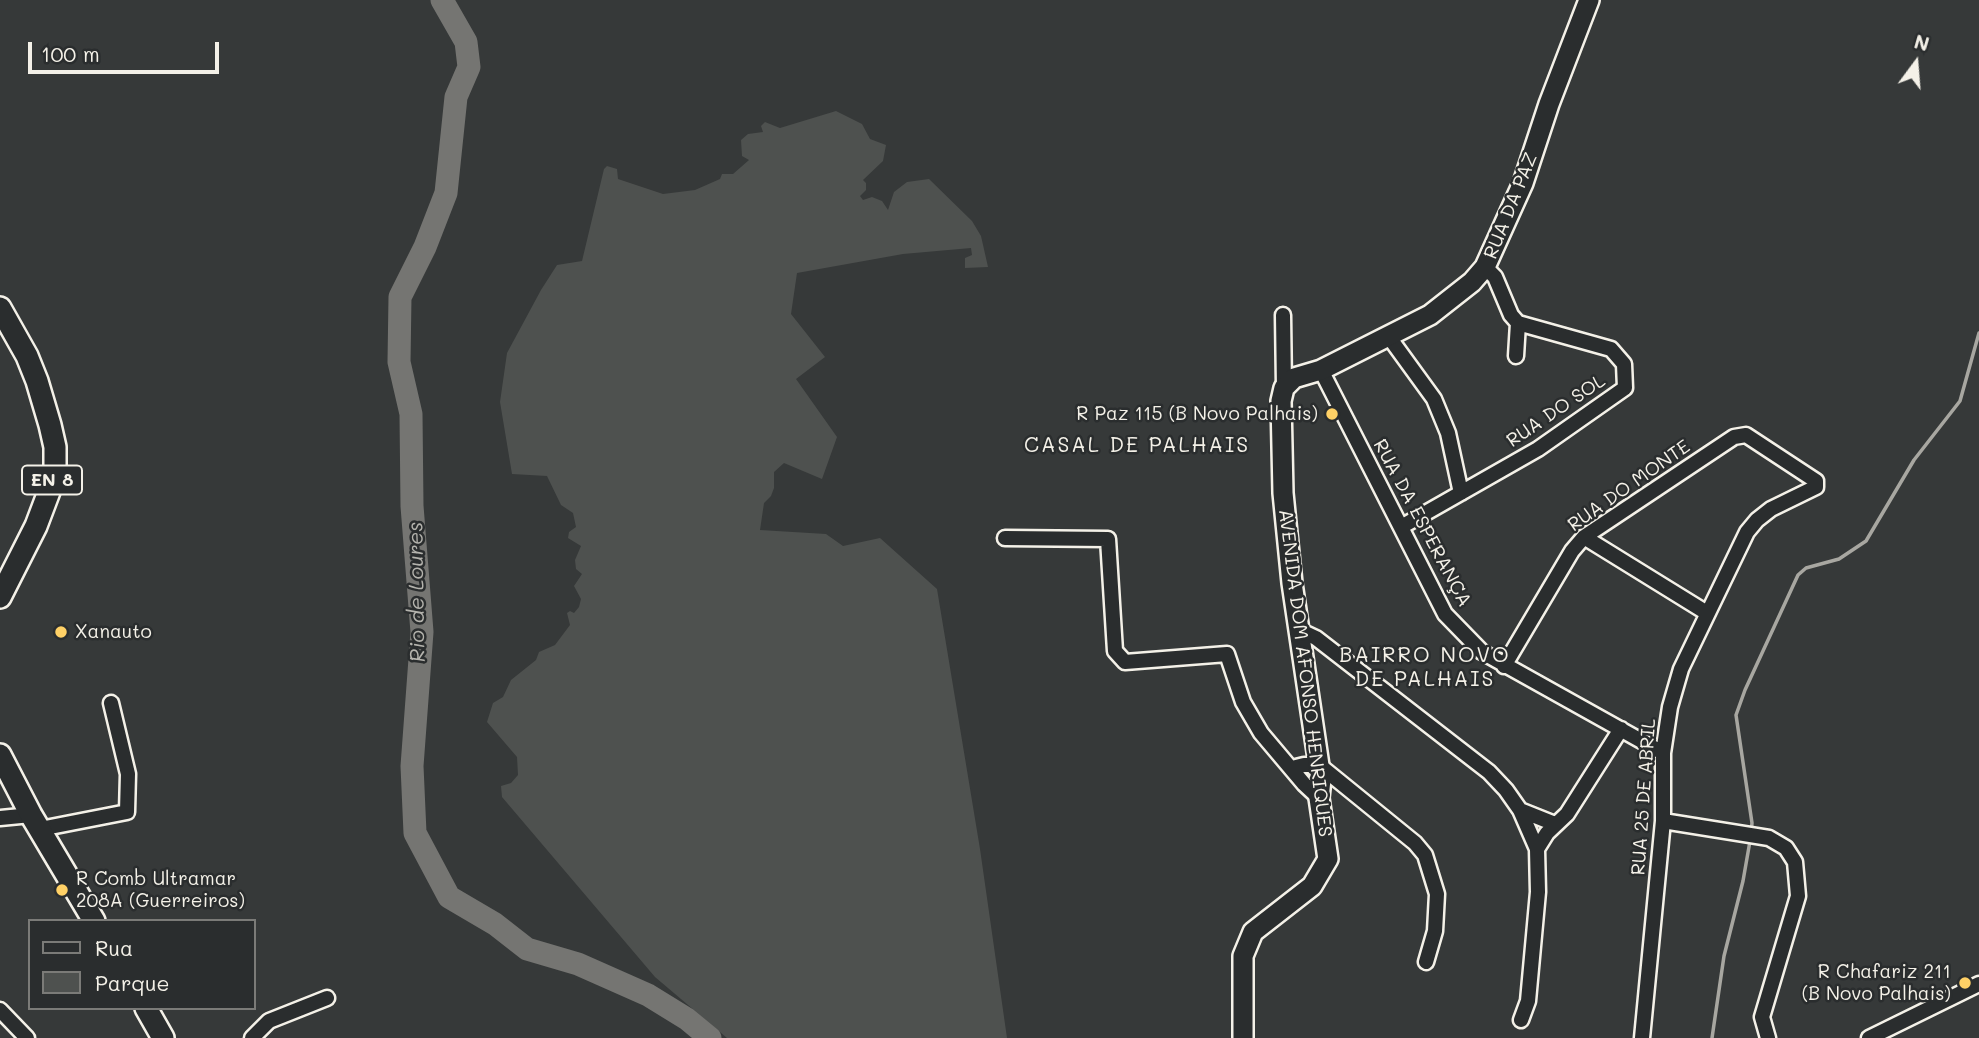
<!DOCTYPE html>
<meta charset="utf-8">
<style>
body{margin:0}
#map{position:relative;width:1979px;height:1038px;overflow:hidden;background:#363939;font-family:Mali,sans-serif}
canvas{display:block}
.legend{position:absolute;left:28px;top:919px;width:228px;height:91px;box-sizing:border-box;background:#2a2d2e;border:2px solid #7b7b78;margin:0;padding:9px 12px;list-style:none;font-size:21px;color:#f4f1e8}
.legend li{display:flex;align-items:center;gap:14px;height:35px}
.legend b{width:35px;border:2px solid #7b7b78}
.north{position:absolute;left:1881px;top:28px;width:70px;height:70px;-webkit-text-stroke:5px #2a2d2e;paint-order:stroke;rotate:16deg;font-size:19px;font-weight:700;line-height:28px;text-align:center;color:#f4f1e8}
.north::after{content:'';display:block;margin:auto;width:24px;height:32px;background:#f4f1e8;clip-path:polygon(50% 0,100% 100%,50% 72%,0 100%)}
.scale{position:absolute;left:28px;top:42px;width:191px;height:32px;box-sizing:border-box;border:4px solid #f4f1e8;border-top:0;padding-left:9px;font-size:21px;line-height:24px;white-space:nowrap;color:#f4f1e8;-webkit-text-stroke:5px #2a2d2e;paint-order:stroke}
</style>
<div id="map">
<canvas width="1979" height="1038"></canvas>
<ul class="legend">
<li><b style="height:9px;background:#2a2d2e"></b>Rua</li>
<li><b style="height:19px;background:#4e514f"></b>Parque</li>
</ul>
<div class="north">N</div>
<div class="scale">100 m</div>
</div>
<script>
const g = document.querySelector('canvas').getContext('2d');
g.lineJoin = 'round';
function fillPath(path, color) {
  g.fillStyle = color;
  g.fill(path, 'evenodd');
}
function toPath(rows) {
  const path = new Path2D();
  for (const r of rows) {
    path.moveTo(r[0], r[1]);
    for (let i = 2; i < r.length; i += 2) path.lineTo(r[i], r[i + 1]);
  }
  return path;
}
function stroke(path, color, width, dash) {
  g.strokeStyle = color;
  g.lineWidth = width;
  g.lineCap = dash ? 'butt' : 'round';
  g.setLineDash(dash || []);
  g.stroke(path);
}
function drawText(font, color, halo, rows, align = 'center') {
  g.font = font + ' Mali,sans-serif';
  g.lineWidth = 5;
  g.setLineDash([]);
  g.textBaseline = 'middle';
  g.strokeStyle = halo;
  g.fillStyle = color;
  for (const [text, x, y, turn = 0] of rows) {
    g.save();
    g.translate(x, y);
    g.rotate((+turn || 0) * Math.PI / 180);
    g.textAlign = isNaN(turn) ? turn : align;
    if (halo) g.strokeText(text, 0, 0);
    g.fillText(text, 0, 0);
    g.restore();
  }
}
const green = toPath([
 [836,111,862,124,870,139,886,145,883,161,863,180,866,183,866,190,860,196,863,200,872,197,882,201,888,210,894,192,907,182,929,179,972,221,981,236,988,267,965,268,965,258,972,255,971,248,903,254,797,273,791,314,825,357,796,379,837,437,822,479,784,463,774,472,774,488,771,496,764,503,760,530,826,534,843,546,880,538,937,589,980,849,1007,1038,727,1038,655,977,502,797,501,786,511,783,518,775,517,757,487,722,493,703,503,697,511,680,536,660,539,652,555,645,570,625,567,613,570,611,574,613,579,607,581,599,574,586,582,574,576,569,575,560,581,546,568,538,569,532,576,527,573,513,561,505,547,476,512,474,500,402,507,353,541,290,557,265,582,261,604,169,607,166,617,169,618,179,663,194,695,190,720,179,722,174,733,174,749,160,742,156,741,140,748,134,763,132,761,126,765,122,780,128]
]);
const stream = toPath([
 [1751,833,1752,823,1736,715,1745,690,1798,575,1806,568,1839,559,1866,541,1914,460,1960,401,1979,333],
 [1712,1038,1724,956,1743,881,1750,841]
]);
const river = toPath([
 [442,0,466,42,469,67,456,97,446,193,425,247,400,297,399,362,411,414,412,506,422,632,412,766,415,833,449,897,495,924,527,949,578,964,648,995,687,1019,710,1038]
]);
const street = toPath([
 [1283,315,1284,388],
 [1389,337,1434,399,1448,433,1461,493],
 [1516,356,1518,323],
 [1321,370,1445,614,1482,652,1663,753],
 [1401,527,1538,449,1625,388,1624,364,1611,349,1518,323,1511,315,1495,277,1485,267],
 [1584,537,1707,613],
 [1005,538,1108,539,1115,651,1125,662,1227,654,1243,702,1261,733,1304,784,1319,798],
 [1299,630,1316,638,1489,772,1506,790,1520,810,1537,849,1538,892,1528,1001,1521,1020],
 [1504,666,1572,551,1584,537,1734,437,1746,435,1816,481,1816,487,1771,509,1757,520,1747,532,1681,669,1670,707,1663,753,1663,821,1642,1038],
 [1292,768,1304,765,1319,765,1415,843,1425,855,1437,894,1435,931,1426,962],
 [1520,810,1555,824],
 [0,818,31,815],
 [1663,821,1769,838,1786,848,1795,862,1798,896,1762,1017,1768,1038],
 [40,829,127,812,128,774,111,703],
 [1537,849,1547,833,1567,814,1621,729],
 [0,1010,27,1038],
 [252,1038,269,1021,327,998],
 [1869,1038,1979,984]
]);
const secondary = toPath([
 [1243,1038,1243,956,1253,932,1312,886,1328,859,1319,798,1321,779,1292,583,1283,493,1281,401,1284,388,1294,378,1321,370,1430,315,1472,282,1485,267,1523,183,1549,104,1589,0]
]);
const primary = toPath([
 [0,308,27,356,37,381,50,425,55,447,55,468,50,489,36,526,0,597],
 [0,755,31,815,94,921],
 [146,1008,163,1038]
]);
const markers = [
 [1332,414,7,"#ffd166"],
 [61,632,7,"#ffd166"],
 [62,890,7,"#ffd166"],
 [1965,983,7,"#ffd166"]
];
const shields = [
 [52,480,60]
];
const shieldNames = [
 ["EN 8",52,480]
];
const streetNames = [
 ["RUA DA PAZ",1511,206,-68],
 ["RUA DO SOL",1556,411,-34],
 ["RUA DO MONTE",1629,486,-35],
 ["RUA DA ESPERANÇA",1422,523,62],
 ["AVENIDA DOM AFONSO HENRIQUES",1305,673,83],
 ["RUA 25 DE ABRIL",1644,797,-86]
];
const poiNames = [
 ["R Paz 115 (B Novo Palhais)",1318,414],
 ["Xanauto",75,632,"left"],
 ["R Comb Ultramar",76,879,"left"],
 ["208A (Guerreiros)",76,901,"left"],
 ["R Chafariz 211",1951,972],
 ["(B Novo Palhais)",1951,994]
];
const neighbourhoodNames = [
 ["CASAL DE PALHAIS",1137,446],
 ["BAIRRO NOVO",1425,656],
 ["DE PALHAIS",1425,680]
];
const waterNames = [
 ["Rio de Loures",417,592,-91]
];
fillPath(green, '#4e514f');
stroke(stream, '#a8a7a1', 3.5);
stroke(river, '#757572', 23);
stroke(street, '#f4f1e8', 19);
stroke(secondary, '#f4f1e8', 24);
stroke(primary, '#f4f1e8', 26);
stroke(street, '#2a2d2e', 14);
stroke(secondary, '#2a2d2e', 19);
stroke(primary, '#2a2d2e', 21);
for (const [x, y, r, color] of markers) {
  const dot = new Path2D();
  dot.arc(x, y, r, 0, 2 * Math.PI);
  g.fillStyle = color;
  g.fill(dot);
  stroke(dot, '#2a2d2e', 2.5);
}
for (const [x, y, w] of shields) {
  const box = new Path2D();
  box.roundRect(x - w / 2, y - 14.5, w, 29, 5);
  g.fillStyle = '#2a2d2e';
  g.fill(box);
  stroke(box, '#f4f1e8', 2);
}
drawText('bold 18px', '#f4f1e8', null, shieldNames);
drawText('19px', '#f4f1e8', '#2a2d2e', streetNames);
drawText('19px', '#f4f1e8', '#2a2d2e', poiNames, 'right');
g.letterSpacing = '2px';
drawText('21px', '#f4f1e8', '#2a2d2e', neighbourhoodNames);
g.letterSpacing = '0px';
drawText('italic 21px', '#b4b3ad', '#2a2d2e', waterNames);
</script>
